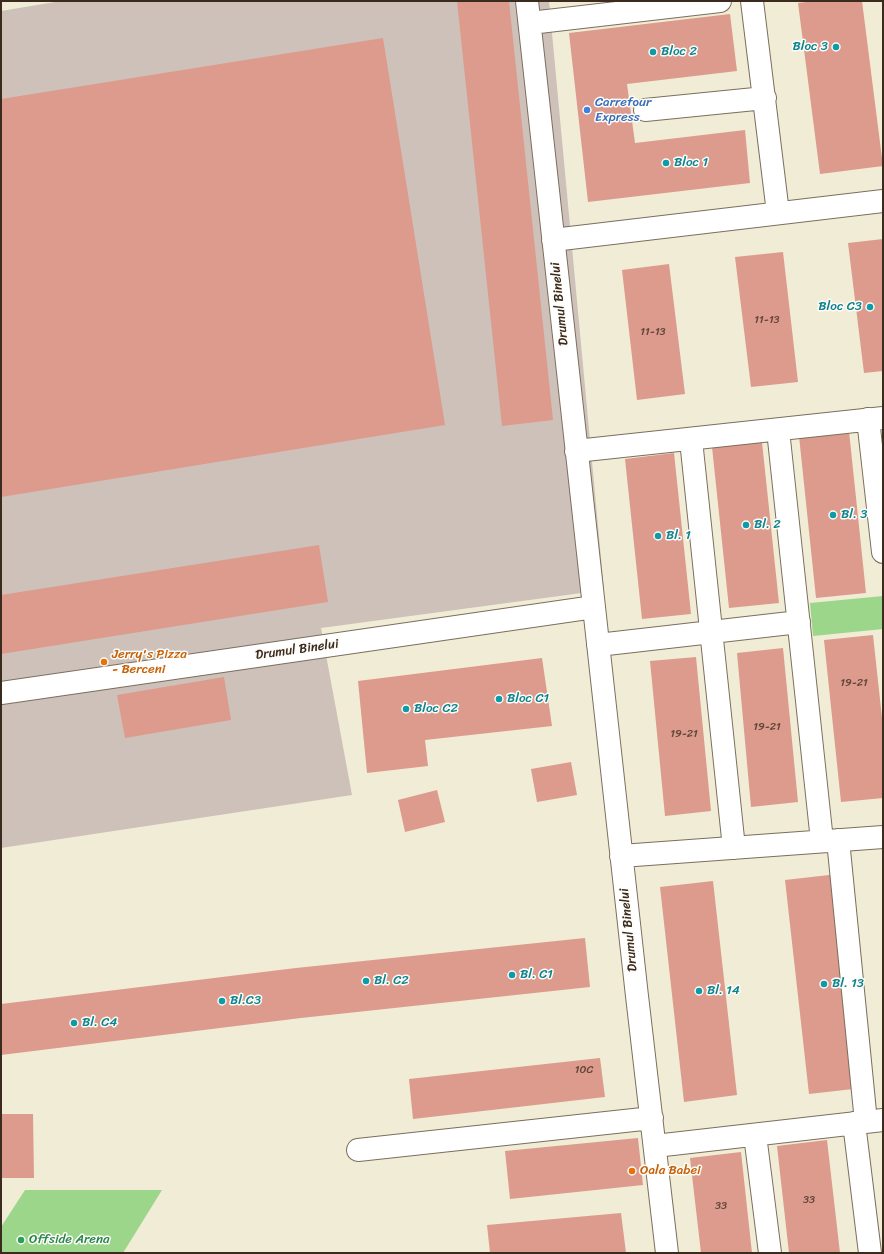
<!DOCTYPE html>
<style>
body{margin:0}
#map{position:relative;width:884px;height:1254px;overflow:hidden;background:#f1ecd5;font-family:Sriracha,sans-serif}
canvas{display:block}
.frame{position:absolute;inset:0;border:2px solid #3b2a1e;pointer-events:none}
</style>
<div id="map">
<canvas width="884" height="1254"></canvas>
<div class="frame"></div>
</div>
<script>
const g = document.querySelector('canvas').getContext('2d');
g.lineJoin = 'round';
function fillPath(path, color) {
  g.fillStyle = color;
  g.fill(path, 'evenodd');
}
function toPath(rows) {
  const path = new Path2D();
  for (const r of rows) {
    path.moveTo(r[0], r[1]);
    for (let i = 2; i < r.length; i += 2) path.lineTo(r[i], r[i + 1]);
  }
  return path;
}
function stroke(path, color, width, dash) {
  g.strokeStyle = color;
  g.lineWidth = width;
  g.lineCap = dash ? 'butt' : 'round';
  g.setLineDash(dash || []);
  g.stroke(path);
}
function drawText(font, color, halo, rows, align = 'center') {
  g.font = font + ' Sriracha,sans-serif';
  g.lineWidth = 3;
  g.setLineDash([]);
  g.textBaseline = 'middle';
  g.strokeStyle = halo;
  g.fillStyle = color;
  for (const [text, x, y, turn = 0] of rows) {
    g.save();
    g.translate(x, y);
    g.rotate((+turn || 0) * Math.PI / 180);
    g.textAlign = isNaN(turn) ? turn : align;
    if (halo) g.strokeText(text, 0, 0);
    g.fillText(text, 0, 0);
    g.restore();
  }
}
const industrial = toPath([
 [61,1,549,1,604,590,321,628,352,795,1,848,1,11]
]);
const green = toPath([
 [883,596,883,629,813,636,810,603],
 [25,1190,162,1190,123,1253,1,1253,1,1227]
]);
const building = toPath([
 [457,1,509,1,553,420,502,426],
 [814,1,862,1,883,166,820,174,798,3],
 [730,14,737,71,627,84,635,143,745,130,750,183,588,202,569,33],
 [383,38,445,425,1,497,1,99],
 [883,239,883,371,864,373,848,243],
 [783,252,798,382,751,387,735,257],
 [669,264,685,394,637,400,622,270],
 [849,431,866,593,816,598,799,436],
 [762,442,779,603,729,608,712,447],
 [674,453,691,614,642,619,625,459],
 [319,545,328,602,1,654,1,595],
 [873,635,883,727,883,798,841,802,824,640],
 [783,648,798,802,751,807,737,653],
 [696,657,711,811,665,816,650,661],
 [542,658,552,726,425,740,428,766,367,773,358,681],
 [224,677,231,720,125,738,117,695],
 [571,762,577,795,537,802,531,769],
 [437,790,445,822,405,832,398,800],
 [838,874,862,1088,809,1094,785,880],
 [713,881,737,1095,684,1102,660,887],
 [585,938,590,987,301,1018,1,1055,1,1004,296,968],
 [600,1058,605,1097,413,1119,409,1079],
 [1,1114,33,1114,34,1178,1,1178],
 [638,1138,643,1185,510,1199,505,1151],
 [827,1140,840,1253,789,1253,777,1146],
 [741,1152,752,1253,701,1253,690,1158],
 [621,1213,626,1253,490,1253,487,1225]
]);
const minor = toPath([
 [527,1,637,996,667,1253],
 [752,1,778,213],
 [530,23,720,1],
 [645,110,765,98],
 [553,240,883,201],
 [868,419,883,552],
 [778,430,822,841],
 [691,440,734,848],
 [576,451,883,418],
 [598,645,799,622],
 [1,693,594,607],
 [838,840,866,1122],
 [621,856,883,837],
 [854,1123,870,1253],
 [755,1135,770,1253],
 [655,1146,883,1120],
 [358,1150,652,1118]
]);
const markers = [
 [836,47,4,"#0f9aa8"],
 [653,52,4,"#0f9aa8"],
 [587,110,4,"#3f7fe0"],
 [666,163,4,"#0f9aa8"],
 [870,307,4,"#0f9aa8"],
 [833,515,4,"#0f9aa8"],
 [746,525,4,"#0f9aa8"],
 [658,536,4,"#0f9aa8"],
 [104,662,4,"#e8710a"],
 [499,699,4,"#0f9aa8"],
 [406,709,4,"#0f9aa8"],
 [512,975,4,"#0f9aa8"],
 [366,981,4,"#0f9aa8"],
 [824,984,4,"#0f9aa8"],
 [699,991,4,"#0f9aa8"],
 [222,1001,4,"#0f9aa8"],
 [74,1023,4,"#0f9aa8"],
 [632,1171,4,"#e8710a"],
 [21,1240,4,"#2e9e5b"]
];
const numberNames = [
 ["11-13",767,320],
 ["11-13",653,332],
 ["19-21",854,683],
 ["19-21",767,727],
 ["19-21",684,734],
 ["10C",584,1070],
 ["33",809,1200],
 ["33",721,1206]
];
const cultureNames = [
 ["Bloc 3",828,47,"right"],
 ["Bloc 2",661,52],
 ["Bloc 1",674,163],
 ["Bloc C3",862,307,"right"],
 ["Bl. 3",841,515],
 ["Bl. 2",754,525],
 ["Bl. 1",666,536],
 ["Bloc C1",507,699],
 ["Bloc C2",414,709],
 ["Bl. C1",520,975],
 ["Bl. C2",374,981],
 ["Bl. 13",832,984],
 ["Bl. 14",707,991],
 ["Bl.C3",230,1001],
 ["Bl. C4",82,1023]
];
const shopNames = [
 ["Carrefour",595,103],
 ["Express",595,118]
];
const streetNames = [
 ["Drumul Binelui",560,304,-96],
 ["Drumul Binelui",297,650,-8],
 ["Drumul Binelui",629,930,-96]
];
const foodNames = [
 ["Jerry's Pizza",112,655],
 ["- Berceni",112,670],
 ["Oala Babei",640,1171]
];
const leisureNames = [
 ["Offside Arena",29,1240]
];
fillPath(industrial, '#cec1ba');
fillPath(green, '#9bd68a');
fillPath(building, '#dc9b8c');
stroke(minor, '#7b6e5e', 24);
stroke(minor, '#fff', 22);
for (const [x, y, r, color] of markers) {
  const dot = new Path2D();
  dot.arc(x, y, r, 0, 2 * Math.PI);
  g.fillStyle = color;
  g.fill(dot);
  stroke(dot, '#fdfcf7', 1.5);
}
drawText('11px', '#63463a', null, numberNames);
drawText('13px', '#0d838f', '#fdfcf7', cultureNames, 'left');
drawText('13px', '#366cbe', '#fdfcf7', shopNames, 'left');
drawText('13px', '#3b2a1e', '#fdfcf7', streetNames);
drawText('13px', '#c56008', '#fdfcf7', foodNames, 'left');
drawText('13px', '#27864d', '#fdfcf7', leisureNames, 'left');
</script>
